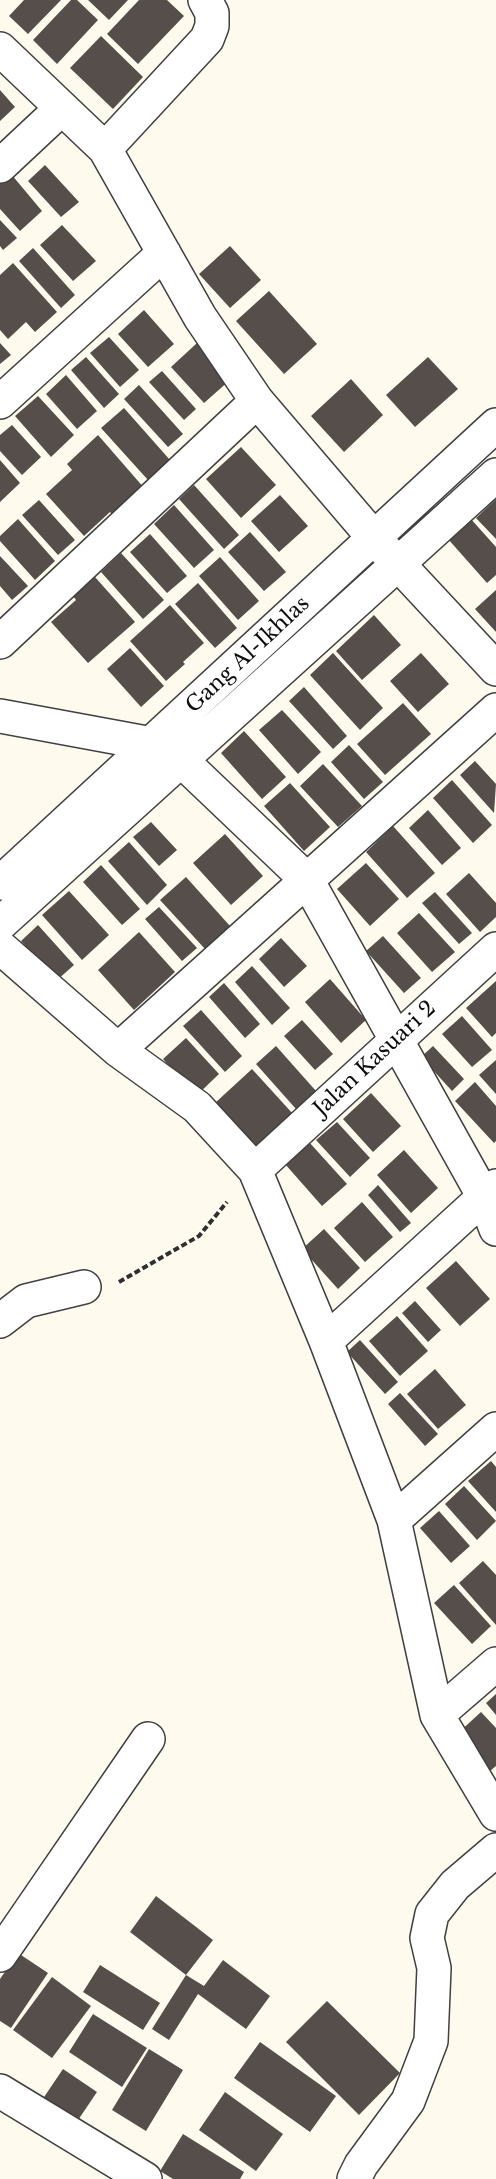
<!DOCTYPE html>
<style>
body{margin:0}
canvas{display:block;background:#fefbee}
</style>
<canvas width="496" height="2179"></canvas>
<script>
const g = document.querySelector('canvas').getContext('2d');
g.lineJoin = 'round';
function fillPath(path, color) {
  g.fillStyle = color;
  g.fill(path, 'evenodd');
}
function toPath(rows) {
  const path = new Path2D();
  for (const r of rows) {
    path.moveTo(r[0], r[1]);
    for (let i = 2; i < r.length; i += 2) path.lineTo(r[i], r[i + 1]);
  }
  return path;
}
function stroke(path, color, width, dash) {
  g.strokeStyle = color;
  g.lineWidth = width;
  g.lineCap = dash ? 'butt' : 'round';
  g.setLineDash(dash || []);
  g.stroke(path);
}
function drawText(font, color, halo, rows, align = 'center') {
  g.font = font + ' "Libre Baskerville",serif';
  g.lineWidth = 6;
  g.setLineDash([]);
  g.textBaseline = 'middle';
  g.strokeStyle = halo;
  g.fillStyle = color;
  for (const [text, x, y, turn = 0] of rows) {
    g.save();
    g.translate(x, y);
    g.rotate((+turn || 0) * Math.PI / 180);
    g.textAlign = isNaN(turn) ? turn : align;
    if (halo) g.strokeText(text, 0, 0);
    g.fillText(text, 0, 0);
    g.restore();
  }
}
const building = toPath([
 [24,0,61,0,28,34,9,16],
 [71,0,77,0,98,20,57,64,33,40],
 [88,0,128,0,109,20],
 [139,0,167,0,184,16,138,64,107,34],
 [101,36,143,77,113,109,70,68],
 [0,90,15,107,0,121],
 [45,165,79,202,61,217,28,181],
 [11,174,42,211,20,231,0,209,0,184],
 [0,220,17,238,3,250,0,246],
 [62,225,96,261,73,281,40,245],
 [230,246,261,280,230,308,199,274],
 [33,248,75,295,61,308,19,261],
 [13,263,57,312,35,332,26,322,8,339,0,330,0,275],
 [269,291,317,344,284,374,236,321],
 [144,310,174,344,148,367,118,334],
 [109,337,139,370,120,387,90,353],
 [0,343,11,355,0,364],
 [197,343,230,380,204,403,171,367],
 [86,357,119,394,104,408,71,370],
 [428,357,458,389,415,427,386,395],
 [162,371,196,409,184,420,149,382],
 [66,375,97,411,77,429,46,394],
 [351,379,383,415,344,452,311,416],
 [139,385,183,434,168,447,124,399],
 [38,396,74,435,51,457,15,416],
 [124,408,170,460,148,480,101,428],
 [12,425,41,457,22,475,0,451,0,435],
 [98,435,145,489,114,517,110,512,84,536,46,494,72,470,67,464],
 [241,447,276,485,241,518,206,479],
 [0,460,20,483,0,502],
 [194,485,239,535,224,549,179,499],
 [280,495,308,526,279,552,251,521],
 [496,499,496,539,476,518],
 [39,500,75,540,58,555,22,515],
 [174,505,214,550,194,568,154,524],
 [470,518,496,547,496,575,487,583,448,539],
 [18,519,55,561,35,580,0,541,0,536],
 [250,532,286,572,264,591,228,552],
 [150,534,187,576,167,593,130,552],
 [121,553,164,600,143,619,101,572],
 [0,556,28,586,12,600,0,586],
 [220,557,259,601,238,620,199,576],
 [95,577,135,622,88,663,51,622,76,600,73,596],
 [198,583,237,628,215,648,175,604],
 [496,590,496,632,475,609],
 [170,605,204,643,183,662,185,664,166,681,130,641],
 [374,615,401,645,362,680,336,651],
 [130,648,164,686,141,707,107,669],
 [333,653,383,708,360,730,310,675],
 [421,653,449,684,418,712,390,681],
 [304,687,347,736,333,749,289,701],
 [403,703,431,734,385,775,357,744],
 [282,710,321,752,298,774,259,730],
 [244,731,286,777,262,799,221,753],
 [349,745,383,782,364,799,331,762],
 [475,761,496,784,494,813,460,775],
 [323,764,362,806,338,827,300,786],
 [452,780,492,825,473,843,433,798],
 [290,783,330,827,304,851,264,806],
 [428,810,461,848,442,865,409,828],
 [151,822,177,850,159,866,133,837],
 [393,826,435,873,407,898,366,852],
 [225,834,263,876,231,905,193,863],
 [129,842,167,885,147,905,108,861],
 [366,863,399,899,370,926,337,889],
 [101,865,140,909,122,925,83,882],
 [469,873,496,903,496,917,480,932,446,894],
 [186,877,230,926,205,949,160,900],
 [69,891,109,935,82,960,42,915],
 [435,892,472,933,459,944,422,903],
 [159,907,197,948,182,961,145,919],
 [419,913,455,952,432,972,397,933],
 [38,925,74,965,56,981,21,941],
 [139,932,175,972,134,1010,98,970],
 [383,936,421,978,404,993,366,951],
 [281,938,307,966,284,987,259,959],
 [252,966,290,1008,272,1025,235,982],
 [330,979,366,1020,341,1043,305,1002],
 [496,981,496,1033,492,1037,466,1008],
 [224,983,260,1024,245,1038,209,997],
 [201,1010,242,1056,225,1072,183,1026],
 [462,1016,492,1050,472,1067,442,1034],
 [302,1020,333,1054,315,1070,284,1036],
 [186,1038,219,1074,196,1096,163,1059],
 [276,1046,316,1091,296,1109,256,1064],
 [433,1046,464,1079,452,1091,421,1057],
 [496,1060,496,1094,479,1075],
 [252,1069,293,1114,255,1148,215,1103],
 [475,1082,496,1106,496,1141,494,1143,455,1101],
 [371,1093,401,1126,373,1152,343,1119],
 [337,1122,370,1158,350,1177,316,1140],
 [309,1142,347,1184,322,1206,285,1164],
 [404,1150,438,1188,411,1213,377,1175],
 [378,1185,411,1223,400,1232,368,1195],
 [362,1202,393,1237,365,1262,334,1228],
 [324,1229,360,1268,338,1289,302,1249],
 [456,1261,490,1299,460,1326,426,1288],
 [415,1301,441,1330,428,1342,402,1313],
 [397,1316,428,1351,400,1376,369,1341],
 [360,1340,398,1382,385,1394,347,1352],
 [435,1369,466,1405,438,1429,407,1394],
 [400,1393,438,1434,425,1446,388,1404],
 [491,1461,496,1467,496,1512,468,1481],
 [464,1486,496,1521,477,1540,445,1504],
 [439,1511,470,1546,451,1563,420,1528],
 [483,1561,496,1575,496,1625,459,1583],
 [454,1585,491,1626,472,1644,434,1603],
 [496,1694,496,1715,486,1703],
 [481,1712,496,1728,496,1766,490,1771,457,1734],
 [156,1896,213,1940,186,1975,130,1932],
 [18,1953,48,1973,11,2028,0,2021,0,1979],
 [223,1960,270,1996,246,2029,198,1994,169,2040,152,2029,186,1975,204,1986],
 [100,1965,160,2003,143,2030,83,1992],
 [52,1977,91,2006,52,2058,13,2030],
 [327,2001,400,2073,359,2115,286,2042],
 [93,2014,147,2048,122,2087,69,2052],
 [260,2042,336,2096,310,2132,234,2078],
 [149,2049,183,2070,146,2131,112,2110],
 [63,2069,97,2092,72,2129,38,2106],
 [225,2092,283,2134,256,2171,199,2130],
 [183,2134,244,2172,240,2179,173,2179,160,2171]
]);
const path = toPath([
 [119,1282,199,1236,227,1202]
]);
const minor = toPath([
 [0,49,105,149,200,317,257,401,374,538,496,669],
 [105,149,207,39,212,26,212,13,205,0],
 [0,166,62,108],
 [0,402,164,253],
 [0,642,257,401],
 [0,716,152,744,181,760,307,880,484,1197,496,1229],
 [0,883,496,425],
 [0,924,496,475],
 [0,947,118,1050,197,1107,255,1170,326,1341,394,1520,437,1715,496,1814],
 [118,1050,496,710],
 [255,1170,496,949],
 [0,1321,26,1301,84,1287],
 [326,1341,496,1186],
 [394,1520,496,1429],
 [437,1715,496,1664],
 [0,1955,148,1739],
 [0,2091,145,2179],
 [354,2179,361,2165,408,2101,431,2041,434,1968,427,1938,432,1914,455,1885,496,1850]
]);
const streetNames = [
 ["Gang Al-Ikhlas",248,655,-43],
 ["Jalan Kasuari 2",375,1059,-43]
];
fillPath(building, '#554e4a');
stroke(minor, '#404040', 36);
stroke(path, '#2f2f2f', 4, [6, 3]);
stroke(minor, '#fff', 33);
drawText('21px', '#0d0d0d', '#fff', streetNames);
</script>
